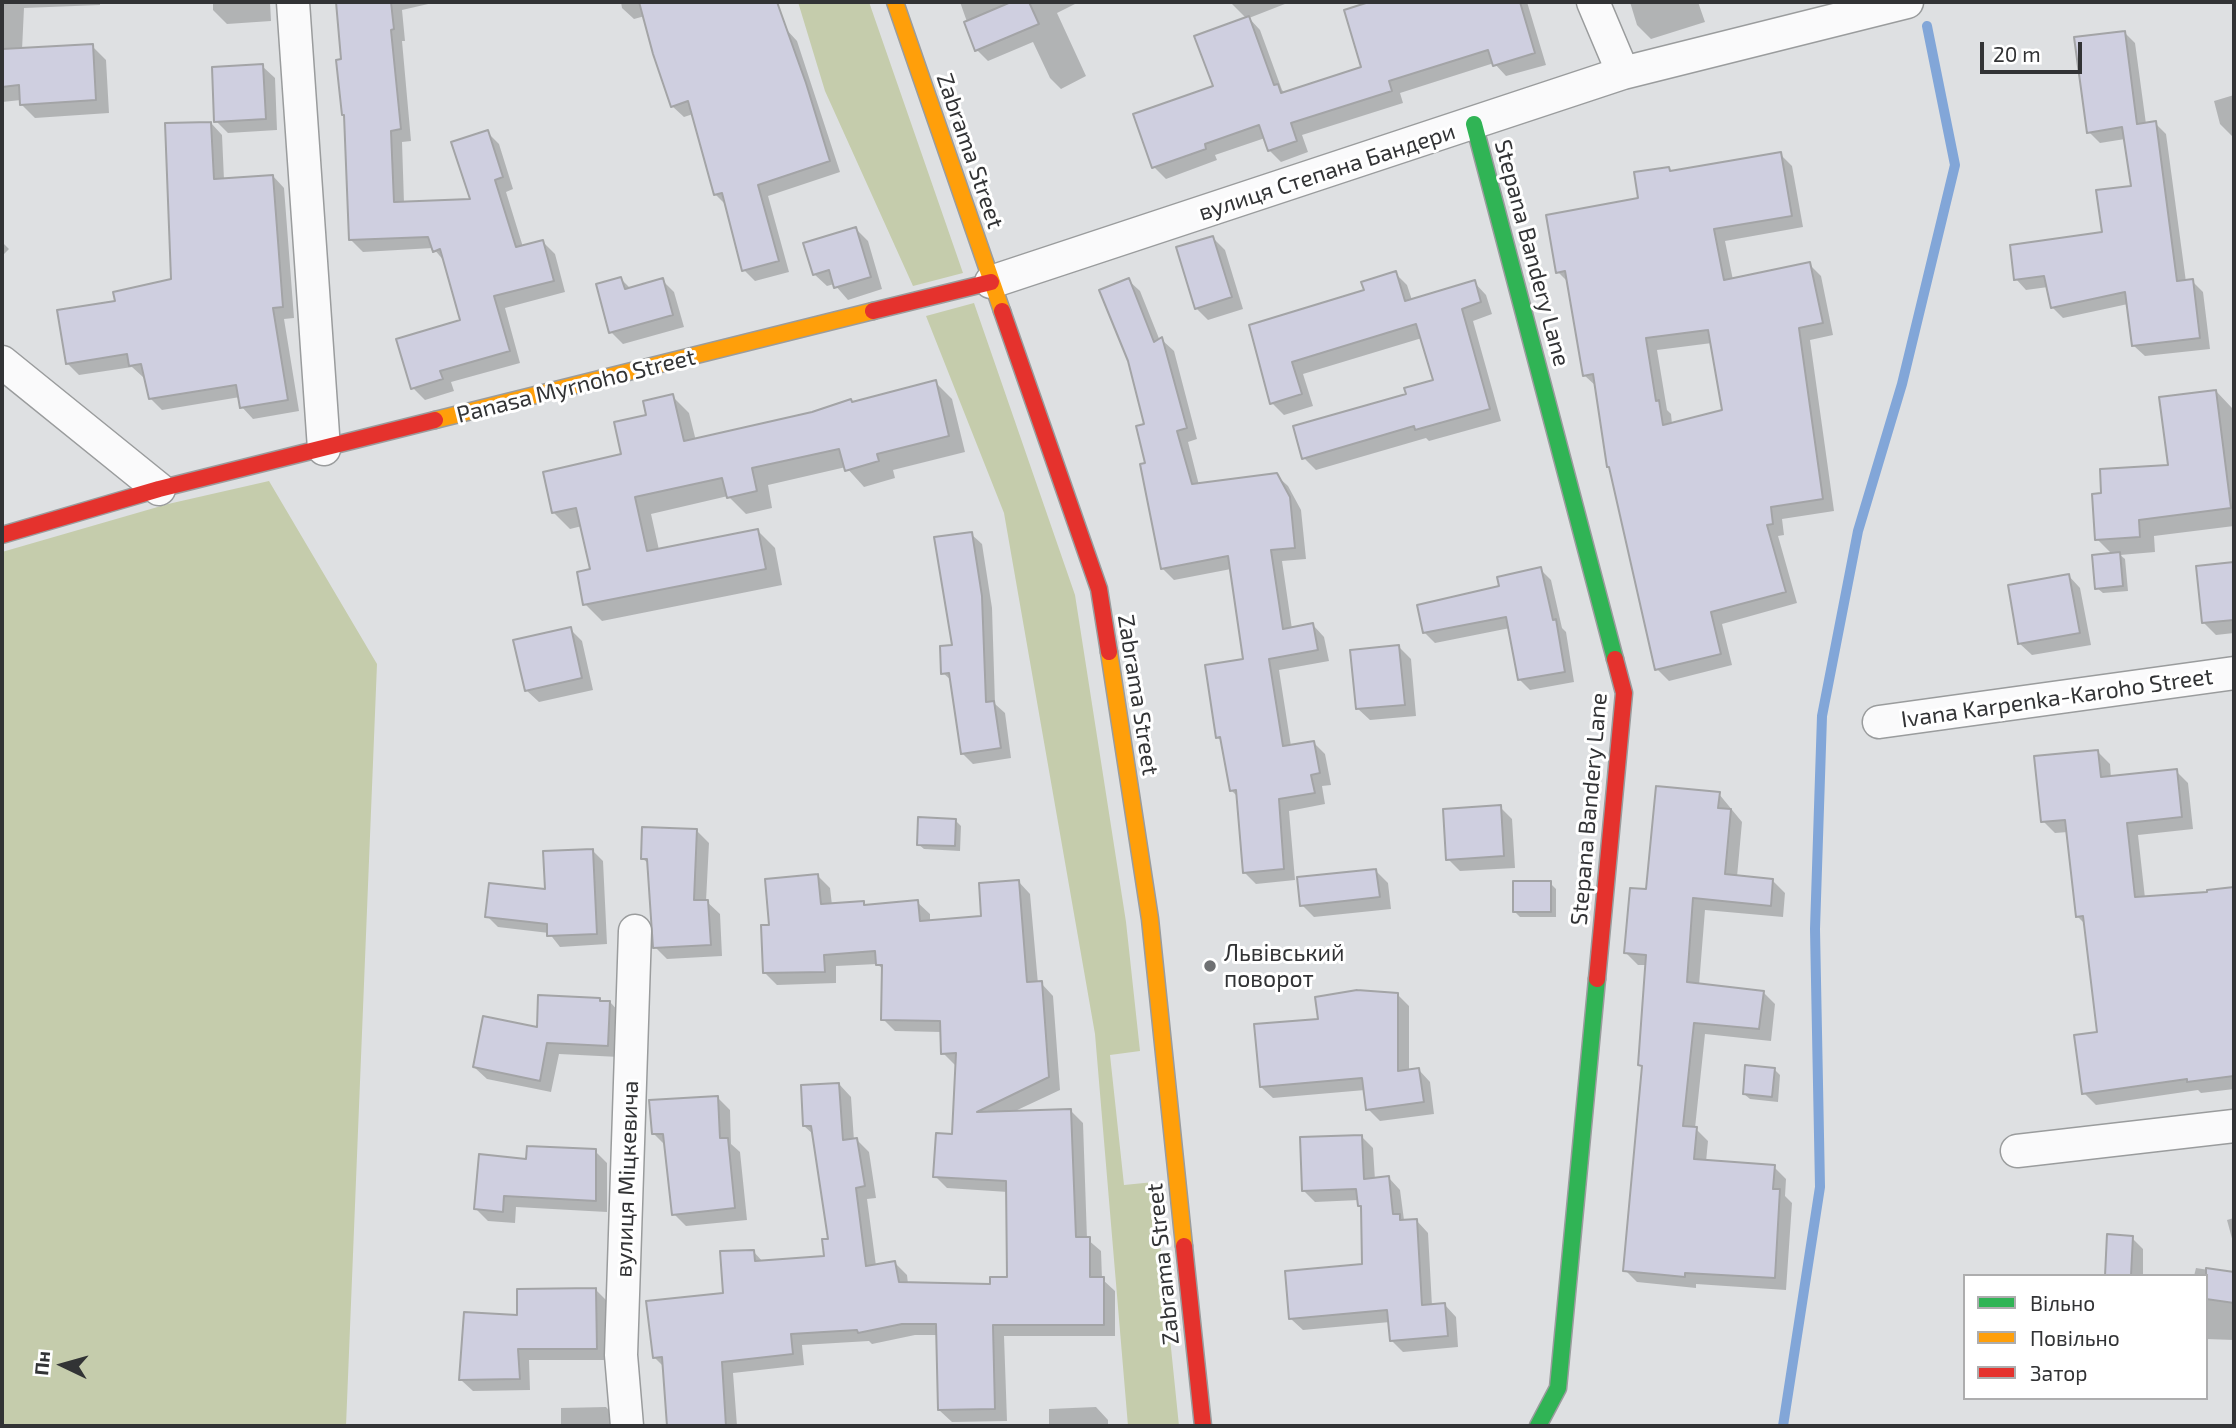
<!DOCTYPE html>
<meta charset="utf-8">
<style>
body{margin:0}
#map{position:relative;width:2236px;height:1428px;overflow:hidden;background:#dee0e2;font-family:"Exo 2",sans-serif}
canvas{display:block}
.frame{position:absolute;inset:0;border:4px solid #323335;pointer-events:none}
.legend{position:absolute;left:1963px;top:1274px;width:245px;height:126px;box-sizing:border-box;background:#fff;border:2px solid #adadae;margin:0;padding:9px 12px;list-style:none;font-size:21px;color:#323335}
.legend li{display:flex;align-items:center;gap:14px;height:35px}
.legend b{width:35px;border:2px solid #adadae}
.north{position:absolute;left:28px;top:1330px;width:70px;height:70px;-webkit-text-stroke:5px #fff;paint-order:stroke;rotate:275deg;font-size:19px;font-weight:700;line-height:28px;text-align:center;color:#323335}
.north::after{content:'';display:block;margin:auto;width:24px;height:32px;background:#323335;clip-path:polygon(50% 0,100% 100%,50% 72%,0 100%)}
.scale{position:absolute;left:1980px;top:42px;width:102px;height:32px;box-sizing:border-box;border:4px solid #323335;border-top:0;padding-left:9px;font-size:21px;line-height:24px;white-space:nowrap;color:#323335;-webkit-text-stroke:5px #fff;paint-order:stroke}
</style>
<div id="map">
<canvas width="2236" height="1428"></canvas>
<div class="frame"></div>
<ul class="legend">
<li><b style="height:9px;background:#30b455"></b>Вільно</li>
<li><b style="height:9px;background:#ff9f0a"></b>Повільно</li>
<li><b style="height:9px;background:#e5322d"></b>Затор</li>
</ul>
<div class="north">Пн</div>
<div class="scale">20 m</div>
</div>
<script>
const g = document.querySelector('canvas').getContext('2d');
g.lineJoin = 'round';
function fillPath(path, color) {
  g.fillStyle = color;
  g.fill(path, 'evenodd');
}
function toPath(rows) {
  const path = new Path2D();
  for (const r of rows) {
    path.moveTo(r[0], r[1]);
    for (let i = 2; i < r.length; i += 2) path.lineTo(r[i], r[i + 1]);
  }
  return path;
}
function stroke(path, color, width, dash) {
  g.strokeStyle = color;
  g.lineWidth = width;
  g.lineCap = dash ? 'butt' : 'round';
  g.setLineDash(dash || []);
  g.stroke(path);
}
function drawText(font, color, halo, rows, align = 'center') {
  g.font = font + ' "Exo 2",sans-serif';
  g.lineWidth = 6;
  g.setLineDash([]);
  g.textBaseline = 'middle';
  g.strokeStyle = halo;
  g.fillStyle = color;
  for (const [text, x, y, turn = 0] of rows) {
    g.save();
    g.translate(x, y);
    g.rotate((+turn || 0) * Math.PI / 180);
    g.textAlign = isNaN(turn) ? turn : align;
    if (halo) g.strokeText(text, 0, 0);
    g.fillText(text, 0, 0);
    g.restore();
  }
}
const green = toPath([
 [798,2,869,2,963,273,913,286,825,91],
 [974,303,1075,595,1126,922,1140,1051,1110,1055,1124,1185,1154,1182,1179,1426,1128,1426,1095,1034,1004,513,926,316],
 [269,481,377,664,346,1426,2,1426,2,552,168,504]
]);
const shadow = toPath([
 [2,2,100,2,100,5,24,8,22,50,92,46,106,60,109,113,35,118,21,104,21,100,2,102],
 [213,2,270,2,271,21,227,24,213,10],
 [337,2,437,2,402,10,405,41,402,41,411,141,402,142,404,203,472,200,487,132,499,144,513,189,506,192,523,247,543,242,555,254,565,292,505,308,520,363,451,382,454,391,425,400,413,388,462,321,445,262,433,248,363,252,351,240,343,61],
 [621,2,761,2,770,35,786,29,797,41,840,172,768,196,789,272,755,281,744,270,727,206,715,194,693,114,684,117,672,106,645,16,634,19,622,8],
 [960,2,1079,2,1057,13,1086,76,1061,89,1050,78,1033,42,988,61,977,50],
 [1230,2,1290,2,1249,18,1260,30,1282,90,1285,93,1364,68,1346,11,1375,2,1455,2,1456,4,1463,2,1527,2,1546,65,1506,76,1494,63,1400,93,1403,103,1302,135,1308,152,1281,162,1269,150,1265,138,1215,155,1217,160,1166,179,1154,167,1215,87,1247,19],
 [1630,2,1698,2,1705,22,1651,39,1637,25],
 [2124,32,2135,43,2146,124,2155,123,2166,134,2186,282,2192,281,2203,292,2210,349,2145,356,2134,346,2128,304,2063,318,2052,307,2048,287,2026,290,2016,279,2104,234,2133,187,2125,139,2100,143,2089,132],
 [262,66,275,78,277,130,228,133,216,121],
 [2234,95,2234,135,2232,136,2220,124,2214,101],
 [211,123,222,135,224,180,273,176,284,188,294,318,284,319,299,411,253,419,242,407,240,397,162,410,150,398,146,377,143,377,132,367,79,375,67,363,117,303,172,281],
 [1780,154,1792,166,1803,227,1725,241,1733,280,1809,264,1821,276,1833,335,1810,340,1834,511,1782,519,1784,535,1778,536,1797,603,1722,624,1732,665,1669,681,1657,669,1597,387,1584,375,1569,283,1558,272,1640,200,1669,169,1672,172],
 [1712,343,1724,411,1672,424,1671,414,1667,410,1657,350],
 [856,229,868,241,882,289,848,300,834,284,827,286,814,274],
 [1213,238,1225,250,1243,309,1208,320,1196,308],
 [2,242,9,249,2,256],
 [1395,273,1407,285,1412,300,1474,282,1486,295,1492,314,1473,321,1501,421,1429,441,1426,438,1316,470,1304,458,1435,381,1422,338,1303,374,1313,406,1284,415,1272,403,1251,326,1366,291],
 [621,279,631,289,662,280,674,292,684,327,623,344,611,332],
 [1128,280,1140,291,1160,341,1162,340,1174,351,1197,439,1188,442,1199,485,1276,475,1288,486,1301,510,1306,559,1282,561,1292,629,1313,625,1324,637,1329,661,1279,670,1291,746,1313,742,1325,754,1331,785,1322,786,1325,804,1289,811,1295,880,1256,884,1244,872,1238,797,1231,790,1223,742,1218,737,1245,660,1231,569,1174,580,1162,568,1147,464,1146,425],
 [935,382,952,399,965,452,893,470,895,478,864,487,846,467,768,485,772,508,746,514,728,496,651,514,659,550,758,531,775,548,782,585,602,621,585,604,592,570,582,526,570,529,553,512,623,455,648,416,672,396,689,413,696,441],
 [2216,391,2232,408,2234,425,2234,526,2154,536,2155,552,2120,555,2125,559,2128,591,2103,593,2097,588,2112,554,2097,539,2103,494,2170,467],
 [971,534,982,544,992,608,995,704,1005,713,1011,758,973,764,962,753,952,681,943,673,954,647],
 [2234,564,2234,633,2216,635,2204,623,2198,568],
 [1540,569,1551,580,1562,628,1566,632,1574,682,1530,690,1520,680,1510,628,1435,643,1424,632,1501,588],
 [2068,575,2080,588,2091,645,2032,655,2019,643],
 [570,629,582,641,593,690,539,702,526,690],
 [1399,647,1411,659,1416,716,1370,720,1357,708],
 [2098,752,2110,764,2111,778,2176,771,2188,783,2193,829,2138,835,2145,898,2209,894,2208,891,2234,889,2234,1089,2201,1093,2198,1090,2096,1105,2084,1093,2099,1033,2086,925,2077,916,2068,832,2055,833,2043,821],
 [1719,794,1742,822,1737,877,1773,881,1785,893,1783,917,1705,910,1699,985,1763,992,1775,1004,1771,1041,1705,1034,1695,1128,1708,1141,1706,1162,1774,1167,1786,1179,1785,1196,1792,1203,1786,1290,1696,1284,1696,1288,1637,1282,1625,1270,1643,1068,1640,1065,1647,965,1638,965,1626,953,1647,891],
 [1500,807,1512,819,1515,868,1460,871,1448,859],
 [955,820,961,826,960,851,924,849,918,844],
 [697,831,709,843,706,901,720,914,722,956,667,959,655,947,649,864,643,859],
 [592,850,603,861,607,944,560,947,549,933,498,927,487,916,547,891],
 [1376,871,1388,883,1391,909,1314,917,1302,905],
 [818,876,830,888,832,905,863,903,867,907,917,902,930,914,930,922,983,917,1018,881,1030,894,1038,984,1041,983,1053,996,1060,1090,1013,1112,1071,1111,1083,1123,1087,1239,1101,1251,1102,1279,1115,1291,1115,1336,1004,1336,1007,1421,952,1422,939,1410,938,1335,915,1335,872,1344,869,1341,802,1345,804,1365,733,1373,737,1426,668,1426,664,1367,654,1357,724,1295,753,1251,763,1262,826,1258,830,1240,814,1135,804,1126,839,1084,851,1097,854,1141,857,1140,869,1152,876,1198,867,1199,876,1266,894,1262,907,1275,908,1284,991,1285,1009,1279,1008,1192,947,1188,935,1176,954,1136,955,1065,943,1053,942,1032,895,1031,883,1019,884,970,877,964,836,966,836,983,777,985,764,972,771,927],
 [1550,883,1556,889,1556,917,1520,917,1515,912],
 [1397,994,1409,1006,1409,1071,1419,1070,1430,1082,1434,1114,1380,1121,1368,1109,1365,1090,1273,1098,1261,1087,1320,1020],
 [599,1000,602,1003,610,1002,622,1015,619,1057,559,1054,551,1092,487,1079,474,1067,538,1029],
 [1774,1069,1780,1075,1778,1102,1750,1099,1744,1094],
 [718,1098,730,1110,731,1144,740,1152,747,1220,686,1226,674,1214,666,1146,654,1134],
 [1362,1137,1373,1148,1375,1180,1389,1178,1400,1190,1404,1220,1417,1221,1428,1233,1432,1306,1445,1305,1456,1317,1458,1347,1403,1352,1391,1340,1390,1322,1303,1330,1291,1319,1364,1265,1362,1208,1359,1200,1315,1202,1303,1190],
 [595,1151,607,1163,607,1212,516,1207,515,1223,488,1221,476,1209,528,1161],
 [2234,1218,2234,1246,2227,1220],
 [2132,1238,2143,1249,2143,1276,2106,1276],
 [2196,1268,2234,1274,2234,1340,2206,1339,2206,1276,2194,1276],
 [596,1290,607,1301,608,1360,529,1360,530,1390,473,1391,461,1380,519,1317],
 [606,1407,618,1420,618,1426,561,1426,561,1408],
 [1096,1407,1108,1420,1108,1426,1049,1426,1049,1409]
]);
const stream = toPath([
 [1783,1426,1820,1187,1815,929,1822,716,1858,531,1902,384,1955,165,1927,26]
]);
const building = toPath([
 [336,2,391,2,394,29,391,30,401,129,391,131,394,202,470,199,451,142,488,130,503,177,495,180,516,247,543,240,554,281,494,296,510,351,440,371,443,379,411,389,396,339,460,320,440,249,433,252,428,237,349,240,344,115,342,115,336,60,341,59,336,2],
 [639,2,777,2,806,83,830,161,758,185,779,261,742,271,722,193,714,195,688,101,671,107,653,54,639,2],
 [1011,2,1029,2,1039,24,975,51,964,22,1011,2],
 [1369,2,1520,2,1535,53,1493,66,1488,50,1389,81,1392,91,1291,123,1297,141,1268,151,1259,125,1205,144,1206,149,1152,168,1133,114,1213,86,1194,36,1249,16,1274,85,1278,84,1281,93,1361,67,1344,10,1369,2],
 [2125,31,2137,124,2156,121,2177,281,2193,279,2200,338,2132,346,2125,292,2051,308,2044,276,2014,280,2010,245,2102,232,2096,190,2131,186,2122,127,2087,133,2074,37,2125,31],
 [93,44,96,100,20,105,19,85,2,87,2,49,93,44],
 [263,64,266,119,214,122,212,67,263,64],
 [211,122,214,179,273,175,283,307,273,308,288,400,240,408,236,385,149,399,141,364,129,366,127,354,66,364,57,310,115,301,113,292,171,279,165,123,211,122],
 [1781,152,1792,216,1714,229,1724,280,1810,262,1823,323,1799,328,1823,499,1771,507,1773,524,1767,525,1786,592,1711,612,1721,654,1655,670,1609,467,1607,467,1593,374,1583,376,1565,271,1556,273,1546,215,1638,198,1634,172,1669,167,1670,171,1781,152],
 [1708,330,1722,410,1663,425,1659,400,1656,401,1646,338,1708,330],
 [856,227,871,277,834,288,829,270,813,275,803,243,856,227],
 [1213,236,1232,297,1195,309,1176,247,1213,236],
 [1396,271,1405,301,1475,280,1481,302,1462,309,1490,409,1415,430,1414,426,1302,459,1293,426,1406,394,1404,388,1433,380,1416,324,1292,362,1302,394,1270,404,1249,325,1364,290,1361,282,1396,271],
 [621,277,625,289,663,278,673,315,609,333,596,284,621,277],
 [1129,278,1154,342,1162,337,1187,428,1177,431,1192,484,1277,473,1290,497,1295,548,1271,550,1283,629,1313,623,1318,650,1269,659,1283,746,1314,741,1320,773,1311,775,1315,793,1279,799,1284,869,1243,873,1236,790,1230,791,1220,737,1216,738,1205,665,1243,659,1228,556,1161,569,1140,464,1145,463,1136,426,1144,424,1128,361,1099,290,1129,278],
 [936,380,949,436,877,454,879,461,845,471,839,449,752,468,757,491,727,498,722,478,635,497,647,551,758,529,766,569,583,605,577,572,590,569,576,508,552,513,543,472,621,454,614,422,646,415,643,401,673,394,684,441,812,412,851,399,852,402,936,380],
 [2216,390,2231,508,2139,520,2140,537,2095,540,2092,494,2101,493,2100,469,2168,465,2159,397,2216,390],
 [972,532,982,596,986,702,994,701,1001,748,961,754,949,673,941,674,940,646,952,645,934,537,972,532],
 [2120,552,2123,586,2095,589,2092,555,2120,552],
 [2234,562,2234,620,2202,623,2196,566,2234,562],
 [1541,567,1553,620,1556,619,1565,672,1518,680,1506,617,1423,633,1417,605,1499,586,1497,577,1541,567],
 [2069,574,2080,633,2018,644,2008,585,2069,574],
 [571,627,582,678,525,691,513,640,571,627],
 [1399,645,1405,705,1356,709,1350,650,1399,645],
 [2098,750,2101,777,2177,769,2182,817,2127,823,2135,897,2207,892,2207,890,2234,887,2234,1076,2187,1082,2187,1079,2082,1094,2074,1035,2097,1032,2083,916,2076,917,2065,820,2041,822,2034,756,2098,750],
 [1656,786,1720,792,1718,808,1731,809,1725,874,1773,879,1771,906,1693,898,1687,982,1764,991,1759,1029,1694,1023,1683,1126,1697,1127,1694,1159,1775,1165,1773,1189,1780,1189,1775,1278,1685,1273,1685,1277,1623,1271,1642,1066,1638,1065,1646,955,1624,953,1630,888,1646,889,1656,786],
 [1501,805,1504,856,1446,860,1443,809,1501,805],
 [918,817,956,819,955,846,917,845,918,817],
 [642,827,697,829,694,900,708,900,711,945,653,948,647,859,641,859,642,827],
 [593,849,597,934,547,936,547,924,485,917,489,883,545,889,543,851,593,849],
 [1376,869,1380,897,1300,906,1297,877,1376,869],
 [818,874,821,904,864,901,864,905,918,900,920,921,981,916,979,883,1019,880,1027,982,1042,981,1049,1077,977,1112,1071,1109,1076,1237,1090,1237,1090,1277,1104,1277,1104,1325,993,1325,995,1409,938,1410,936,1324,902,1324,858,1333,857,1330,791,1334,793,1354,722,1362,726,1426,667,1426,662,1357,653,1358,646,1301,723,1293,720,1251,754,1250,755,1261,824,1256,822,1239,828,1239,811,1126,803,1126,801,1085,839,1083,843,1140,857,1138,865,1186,856,1188,866,1266,895,1261,899,1282,990,1284,990,1277,1007,1277,1006,1181,933,1177,936,1133,952,1134,956,1053,941,1054,940,1021,881,1020,882,965,876,965,875,951,824,955,825,972,763,973,761,925,769,925,765,879,818,874],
 [1513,881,1551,881,1551,912,1513,912,1513,881],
 [1357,990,1398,993,1398,1071,1419,1068,1424,1102,1366,1110,1362,1078,1260,1087,1254,1024,1318,1019,1315,997,1357,990],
 [538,995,600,998,600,1001,610,1001,608,1046,547,1043,540,1081,473,1067,483,1016,537,1027,538,995],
 [1745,1065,1775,1068,1772,1097,1743,1094,1745,1065],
 [718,1096,720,1138,728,1138,735,1208,672,1215,663,1134,652,1134,649,1100,718,1096],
 [1362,1135,1364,1179,1389,1176,1393,1214,1400,1214,1400,1220,1417,1219,1422,1305,1445,1303,1448,1336,1390,1341,1387,1310,1289,1319,1285,1271,1362,1264,1361,1206,1358,1206,1356,1189,1302,1191,1300,1137,1362,1135],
 [527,1146,596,1149,596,1201,504,1196,503,1212,474,1209,479,1154,526,1159,527,1146],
 [2107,1234,2133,1236,2131,1276,2105,1276,2107,1234],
 [2206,1268,2234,1272,2234,1303,2206,1299,2206,1268],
 [596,1288,597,1349,518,1349,520,1379,459,1380,464,1312,517,1315,517,1289,596,1288]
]);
const street = toPath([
 [293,2,324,449],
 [1593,2,1623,73],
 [991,282,1623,73,1907,2],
 [2,362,159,489],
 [1879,722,2234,673],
 [2017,1151,2234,1126],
 [627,1426,621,1355,635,931]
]);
const fast = toPath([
 [1474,124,1615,659],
 [1538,1426,1558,1388,1597,979]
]);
const slow = toPath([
 [895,2,1002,311],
 [435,420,873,311],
 [1109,652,1150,919,1184,1246]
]);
const jam = toPath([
 [873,311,991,282],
 [1002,311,1099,589,1109,652],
 [2,535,159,489,435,420],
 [1597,979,1624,693,1615,659],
 [1184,1246,1203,1426]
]);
const markers = [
 [1210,966,7,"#6e7072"]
];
const streetNames = [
 ["Zabrama Street",970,151,71],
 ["вулиця Степана Бандери",1327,172,-18],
 ["Stepana Bandery Lane",1532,253,75],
 ["Panasa Myrnoho Street",576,386,-14],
 ["Zabrama Street",1138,695,81],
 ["Ivana Karpenka-Karoho Street",2057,698,-8],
 ["Stepana Bandery Lane",1589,809,-85],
 ["вулиця Міцкевича",627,1179,-88],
 ["Zabrama Street",1163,1264,-96]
];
const poiNames = [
 ["Львівський",1224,953],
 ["поворот",1224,979]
];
fillPath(green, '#c5ccac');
fillPath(shadow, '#0003');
stroke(stream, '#82a6d8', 10);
fillPath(building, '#cfcfe0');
stroke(building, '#a3a4a6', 2);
stroke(street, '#9a9c9d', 35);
stroke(fast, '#9a9c9d', 19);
stroke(slow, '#9a9c9d', 19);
stroke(jam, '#9a9c9d', 19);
stroke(street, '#fafafb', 32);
stroke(fast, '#30b455', 16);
stroke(slow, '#ff9f0a', 16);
stroke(jam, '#e5322d', 16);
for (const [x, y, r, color] of markers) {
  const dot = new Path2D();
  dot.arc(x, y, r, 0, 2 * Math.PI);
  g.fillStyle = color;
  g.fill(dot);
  stroke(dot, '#fff', 2.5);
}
drawText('23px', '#323335', '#fff', streetNames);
drawText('23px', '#323335', '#fff', poiNames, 'left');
</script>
